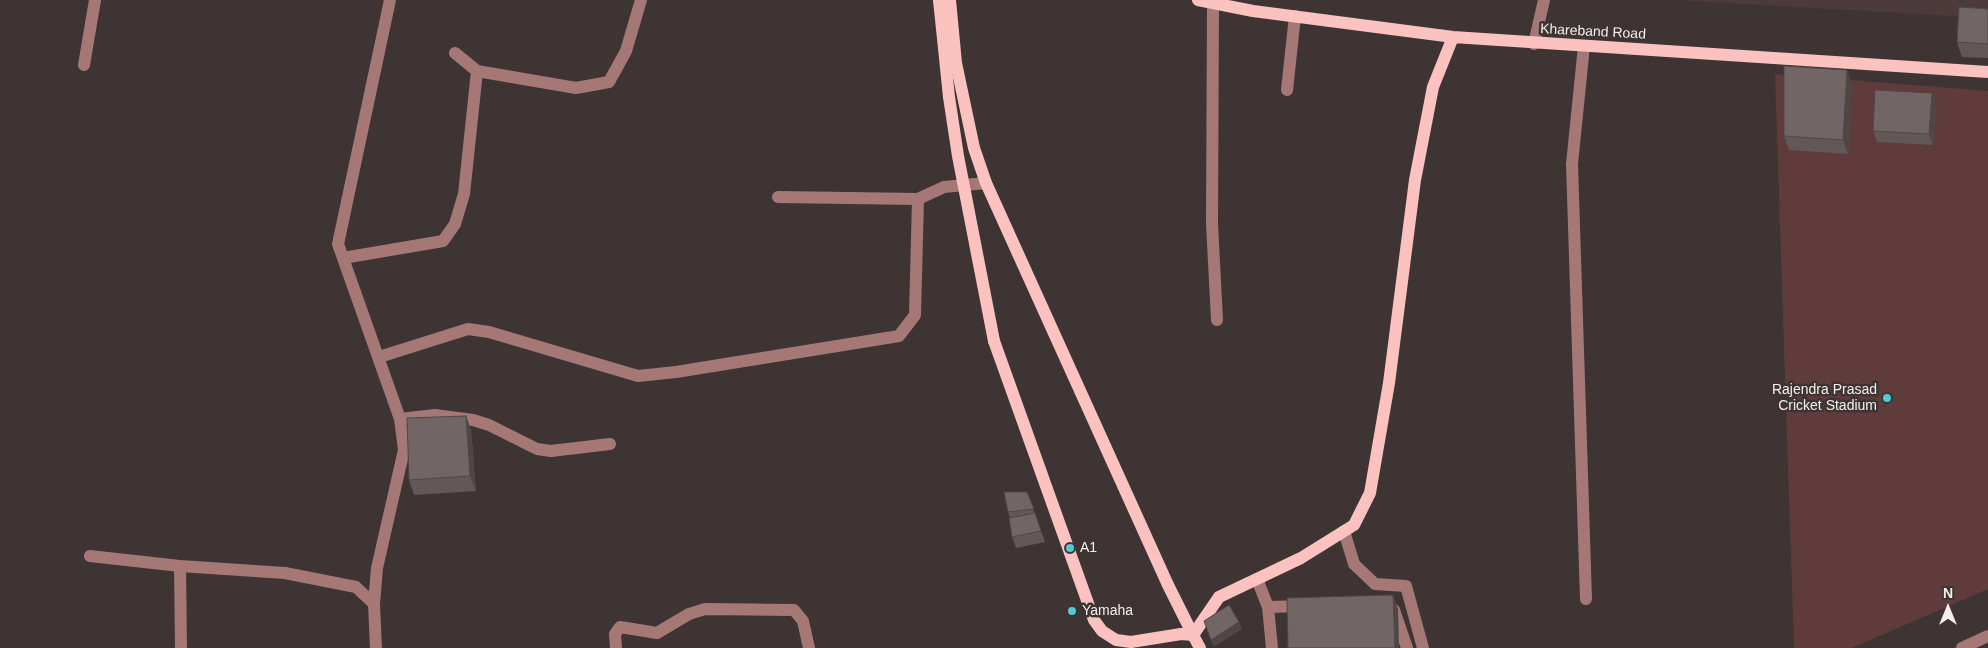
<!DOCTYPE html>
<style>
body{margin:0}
#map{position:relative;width:1988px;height:648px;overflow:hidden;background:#3e3434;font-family:Arial,sans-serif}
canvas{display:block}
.north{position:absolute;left:1923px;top:583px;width:50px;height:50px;-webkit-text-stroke:4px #3e3434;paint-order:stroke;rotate:0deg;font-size:14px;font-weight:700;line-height:20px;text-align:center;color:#f4eeed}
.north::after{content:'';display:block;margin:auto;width:18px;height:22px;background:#f4eeed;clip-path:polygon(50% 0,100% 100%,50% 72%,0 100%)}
</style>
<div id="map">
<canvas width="1988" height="648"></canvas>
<div class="north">N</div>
</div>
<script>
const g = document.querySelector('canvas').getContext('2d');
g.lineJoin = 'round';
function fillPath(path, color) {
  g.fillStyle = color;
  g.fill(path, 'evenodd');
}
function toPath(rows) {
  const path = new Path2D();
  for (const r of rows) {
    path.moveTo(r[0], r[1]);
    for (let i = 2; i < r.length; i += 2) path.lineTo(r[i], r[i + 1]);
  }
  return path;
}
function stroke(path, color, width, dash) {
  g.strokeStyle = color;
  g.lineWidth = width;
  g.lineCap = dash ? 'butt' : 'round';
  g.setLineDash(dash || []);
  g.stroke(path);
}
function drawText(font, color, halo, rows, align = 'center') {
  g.font = font + ' Arial,sans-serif';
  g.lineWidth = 5;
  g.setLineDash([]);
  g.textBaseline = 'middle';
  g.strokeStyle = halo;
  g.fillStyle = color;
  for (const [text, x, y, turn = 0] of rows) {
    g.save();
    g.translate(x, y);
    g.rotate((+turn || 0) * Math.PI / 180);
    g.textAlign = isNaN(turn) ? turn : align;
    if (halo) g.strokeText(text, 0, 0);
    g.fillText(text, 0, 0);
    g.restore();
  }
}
const built = toPath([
 [1674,0,1988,0,1988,18]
]);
const green = toPath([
 [1775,74,1988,91,1988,589,1852,648,1794,648]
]);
const minor = toPath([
 [1213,3,1212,224,1217,320],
 [1534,44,1544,0],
 [1584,46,1572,164,1586,599],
 [84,65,95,0],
 [477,71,576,88,609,82,626,51,641,0],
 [1287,90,1295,16],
 [778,197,918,199],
 [343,258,443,241,455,224,464,194,477,71,455,53],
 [379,357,468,329,489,332,638,376,676,372,899,336,915,315,918,199,944,187,986,183],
 [400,419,435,415,473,420,489,425,537,449,551,451,610,444],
 [1344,531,1354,564,1375,584,1406,586,1423,648],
 [90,556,180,566,181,648],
 [180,566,285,573,356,587,374,604],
 [1257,579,1268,607,1304,606],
 [1268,607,1272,648],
 [1394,610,1407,648],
 [376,648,374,604,377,568,404,450,400,419,338,244,390,0],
 [616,648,615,634,620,627,657,633,689,614,705,609,794,610,803,621,809,648],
 [1962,648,1988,636]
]);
const major = toPath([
 [950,0,956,63,974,148,986,183,1168,585,1193,635,1219,597,1301,558,1354,525,1370,493,1389,383,1415,180,1433,87,1453,37],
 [1198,0,1253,11,1453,37,1988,72],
 [994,341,1094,620,1102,631,1116,640,1131,642,1181,634,1193,635,1200,648]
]);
const majorBridge = toPath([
 [939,0,949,97,958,156,994,341]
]);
const wall = toPath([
 [1988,9,1988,58,1962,57,1957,42],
 [1852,84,1848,154,1789,150,1784,136],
 [1936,104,1933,145,1877,142,1873,131],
 [466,416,471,430,476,491,414,495,409,480],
 [1027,492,1045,542,1016,548,1012,537,1010,518,1008,512]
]);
const shadedWall = toPath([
 [1847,70,1852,84,1848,154,1843,140],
 [1932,93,1936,104,1933,145,1929,134],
 [466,416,471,430,476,491,470,476],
 [1393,595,1398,609,1399,648,1395,648],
 [1239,622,1242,629,1214,647,1211,640]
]);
const building = toPath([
 [1959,7,1988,9,1988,44,1957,42,1959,7],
 [1784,66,1847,70,1843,140,1784,136,1784,66],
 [1875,90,1932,93,1929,134,1873,131,1875,90],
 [466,416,470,476,409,480,407,418,466,416],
 [1004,492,1027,492,1034,509,1008,512,1004,492],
 [1035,513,1041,531,1012,537,1009,518,1035,513],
 [1393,595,1395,648,1288,648,1287,598,1393,595],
 [1229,605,1239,622,1211,640,1204,621,1229,605]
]);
const markers = [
 [1887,398,5,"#51ccd4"],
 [1070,548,5,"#51ccd4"],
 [1072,611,5,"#51ccd4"]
];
const streetNames = [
 ["Khareband Road",1593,32,3]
];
const poiNames = [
 ["Rajendra Prasad",1877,390,"right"],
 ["Cricket Stadium",1877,406,"right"],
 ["A1",1080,548],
 ["Yamaha",1082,611]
];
fillPath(built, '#4c3b3a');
fillPath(green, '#5f3c3b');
stroke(minor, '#a57876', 12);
stroke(major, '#fbc2c0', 12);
stroke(majorBridge, '#fbc2c0', 12);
fillPath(wall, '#615857');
fillPath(shadedWall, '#4f4747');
fillPath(building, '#716665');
stroke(building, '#4f4747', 1);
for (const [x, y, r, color] of markers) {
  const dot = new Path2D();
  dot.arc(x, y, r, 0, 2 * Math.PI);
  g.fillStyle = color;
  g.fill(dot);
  stroke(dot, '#3e3434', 2);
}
drawText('14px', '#f4eeed', '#3e3434', streetNames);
drawText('14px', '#f4eeed', '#3e3434', poiNames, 'left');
</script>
